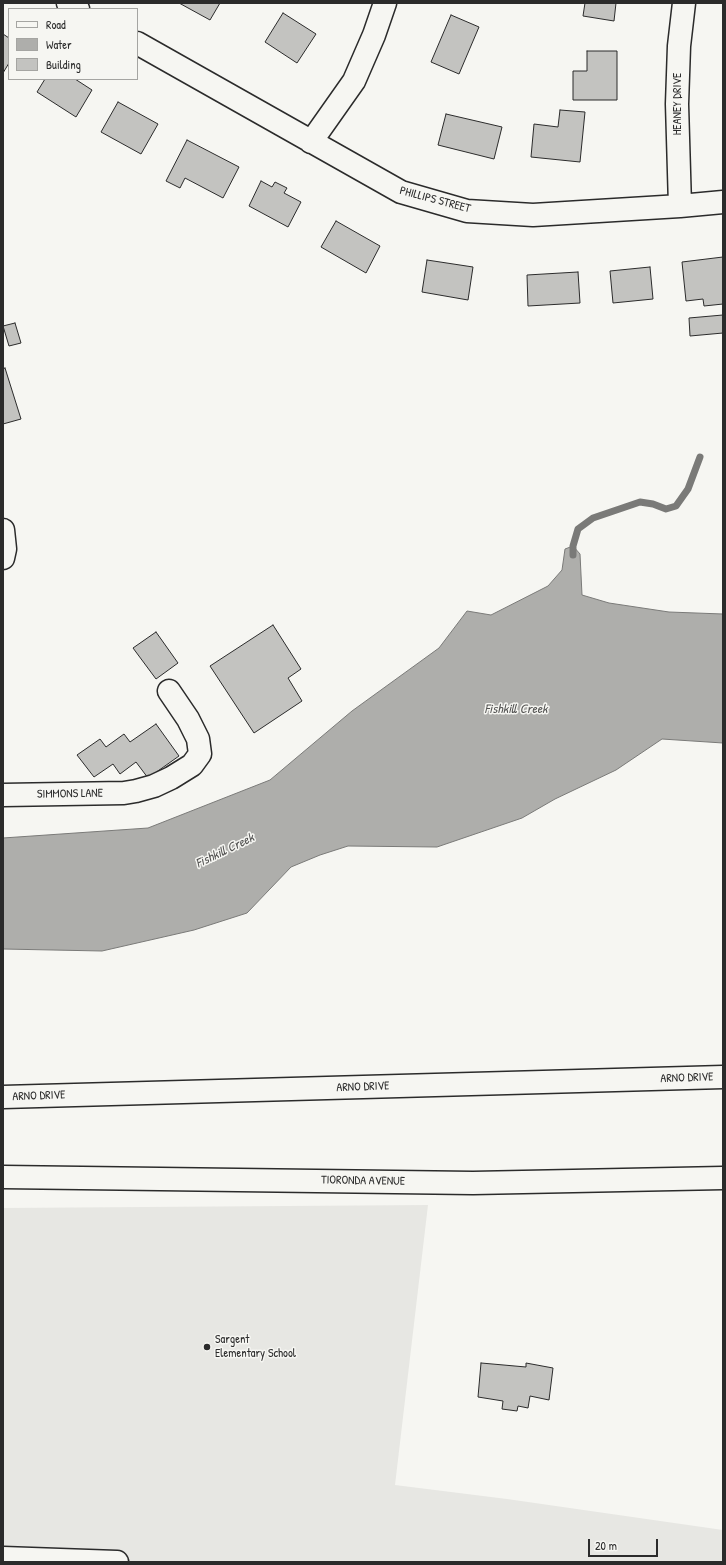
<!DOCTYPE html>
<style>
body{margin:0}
#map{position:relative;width:726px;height:1565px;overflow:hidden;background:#f6f6f2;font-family:"Patrick Hand",sans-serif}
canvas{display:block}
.frame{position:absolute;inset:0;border:4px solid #2b2b2b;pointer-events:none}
.legend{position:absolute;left:8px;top:8px;width:130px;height:72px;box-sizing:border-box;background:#f6f6f2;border:1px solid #a5a5a2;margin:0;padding:5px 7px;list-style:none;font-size:12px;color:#2b2b2b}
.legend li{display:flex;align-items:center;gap:8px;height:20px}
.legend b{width:20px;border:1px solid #a5a5a2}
.scale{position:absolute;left:588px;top:1539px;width:70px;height:18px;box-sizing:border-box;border:2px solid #2b2b2b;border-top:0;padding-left:5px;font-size:12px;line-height:14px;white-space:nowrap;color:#2b2b2b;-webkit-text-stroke:3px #f6f6f2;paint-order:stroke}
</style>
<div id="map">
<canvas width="726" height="1565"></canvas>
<div class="frame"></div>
<ul class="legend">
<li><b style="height:5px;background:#f6f6f2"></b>Road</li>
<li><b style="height:11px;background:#aeaeab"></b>Water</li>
<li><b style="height:11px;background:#c3c3c0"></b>Building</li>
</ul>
<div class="scale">20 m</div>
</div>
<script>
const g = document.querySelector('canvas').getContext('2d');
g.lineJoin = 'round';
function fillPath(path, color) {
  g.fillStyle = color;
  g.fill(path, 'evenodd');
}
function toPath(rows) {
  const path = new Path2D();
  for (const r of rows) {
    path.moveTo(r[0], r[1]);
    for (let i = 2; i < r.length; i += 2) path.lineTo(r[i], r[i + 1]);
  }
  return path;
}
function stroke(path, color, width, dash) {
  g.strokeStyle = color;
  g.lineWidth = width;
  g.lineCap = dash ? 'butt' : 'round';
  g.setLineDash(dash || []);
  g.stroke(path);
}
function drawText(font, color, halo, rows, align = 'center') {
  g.font = font + ' "Patrick Hand",sans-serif';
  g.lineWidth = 3;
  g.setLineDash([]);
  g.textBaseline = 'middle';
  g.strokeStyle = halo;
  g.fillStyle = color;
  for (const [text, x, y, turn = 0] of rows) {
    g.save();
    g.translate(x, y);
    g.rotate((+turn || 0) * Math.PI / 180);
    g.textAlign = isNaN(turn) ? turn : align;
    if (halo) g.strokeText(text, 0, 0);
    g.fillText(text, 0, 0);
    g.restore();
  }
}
const built = toPath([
 [428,1205,395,1485,507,1499,723,1530,723,1562,3,1562,3,1208]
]);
const water = toPath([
 [573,546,580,554,582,595,609,603,669,612,723,614,723,743,662,739,616,770,555,799,522,818,437,847,348,846,320,855,291,867,247,913,194,930,102,951,3,949,3,838,148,828,270,780,352,711,439,648,467,611,491,615,548,586,562,570,565,549,573,546]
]);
const stream = toPath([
 [573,555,573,546,578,529,593,518,640,502,653,504,666,509,676,506,688,489,700,457]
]);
const building = toPath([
 [179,3,220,3,210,20,179,3],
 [585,3,616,3,614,21,583,16,585,3],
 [283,13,316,34,297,63,265,42,283,13],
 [451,15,479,27,459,74,431,62,451,15],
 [3,34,9,38,9,63,3,73,3,34],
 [587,51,617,51,617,100,573,100,573,71,587,71,587,51],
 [45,79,75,79,92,90,76,117,37,92,45,79],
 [118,102,158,124,141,154,101,132,118,102],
 [560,110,585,112,580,162,531,157,534,124,558,127,560,110],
 [446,114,502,127,494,159,438,145,446,114],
 [187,140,239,167,223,198,185,178,180,188,166,181,187,140],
 [261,181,272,187,275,182,287,188,284,193,301,202,288,227,249,206,261,181],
 [336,221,380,246,366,273,321,247,336,221],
 [723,257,723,304,704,306,703,299,686,301,682,262,723,257],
 [427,260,473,267,468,300,422,292,427,260],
 [650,267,653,299,613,303,610,271,650,267],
 [578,272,580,303,528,306,527,275,578,272],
 [723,315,723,333,690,336,689,318,723,315],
 [15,323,21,343,9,346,3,326,15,323],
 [5,368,21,419,3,424,3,369,5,368],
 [273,625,301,669,288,678,302,701,254,733,210,666,273,625],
 [156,632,178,663,156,679,133,648,156,632],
 [156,724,179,756,148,778,136,762,120,774,113,764,94,777,77,755,100,739,106,747,124,734,130,742,156,724],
 [481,1363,526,1367,526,1363,553,1368,549,1400,530,1396,528,1408,518,1406,517,1411,502,1409,503,1401,478,1397,481,1363]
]);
const minor = toPath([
 [68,3,78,9],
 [137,43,401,192,467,211,533,215,680,206,723,202],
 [311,142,354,81,374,35,385,3],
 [680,206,677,104,679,46,684,3],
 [3,530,5,549,3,558],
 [3,795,124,793,136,791,154,786,171,778,192,765,200,754,198,739,188,719,169,691],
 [3,1097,723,1077],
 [3,1177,473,1183,723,1178],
 [3,1558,117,1562]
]);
const markers = [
 [207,1347,4,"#2b2b2b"]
];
const streetNames = [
 ["HEANEY DRIVE",678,104,-90],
 ["PHILLIPS STREET",435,200,15],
 ["SIMMONS LANE",70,794,-1],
 ["ARNO DRIVE",687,1078,-2],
 ["ARNO DRIVE",363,1087,-2],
 ["ARNO DRIVE",39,1096,-2],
 ["TIORONDA AVENUE",363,1181,1]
];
const poiNames = [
 ["Sargent",215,1340],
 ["Elementary School",215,1354]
];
const waterNames = [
 ["Fishkill Creek",516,710],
 ["Fishkill Creek",225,851,-26]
];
fillPath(built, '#e7e7e3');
fillPath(water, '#aeaeab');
stroke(water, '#7a7a78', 1);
stroke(stream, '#7a7a78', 7);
fillPath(building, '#c3c3c0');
stroke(building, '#2b2b2b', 1);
stroke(minor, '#2b2b2b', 25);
stroke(minor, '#f6f6f2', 22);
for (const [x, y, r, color] of markers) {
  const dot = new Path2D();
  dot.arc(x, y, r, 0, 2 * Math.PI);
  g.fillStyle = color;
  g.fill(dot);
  stroke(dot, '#f6f6f2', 1.5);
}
drawText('12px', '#2b2b2b', '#f6f6f2', streetNames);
drawText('12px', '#2b2b2b', '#f6f6f2', poiNames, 'left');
drawText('italic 13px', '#525251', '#f6f6f2', waterNames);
</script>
